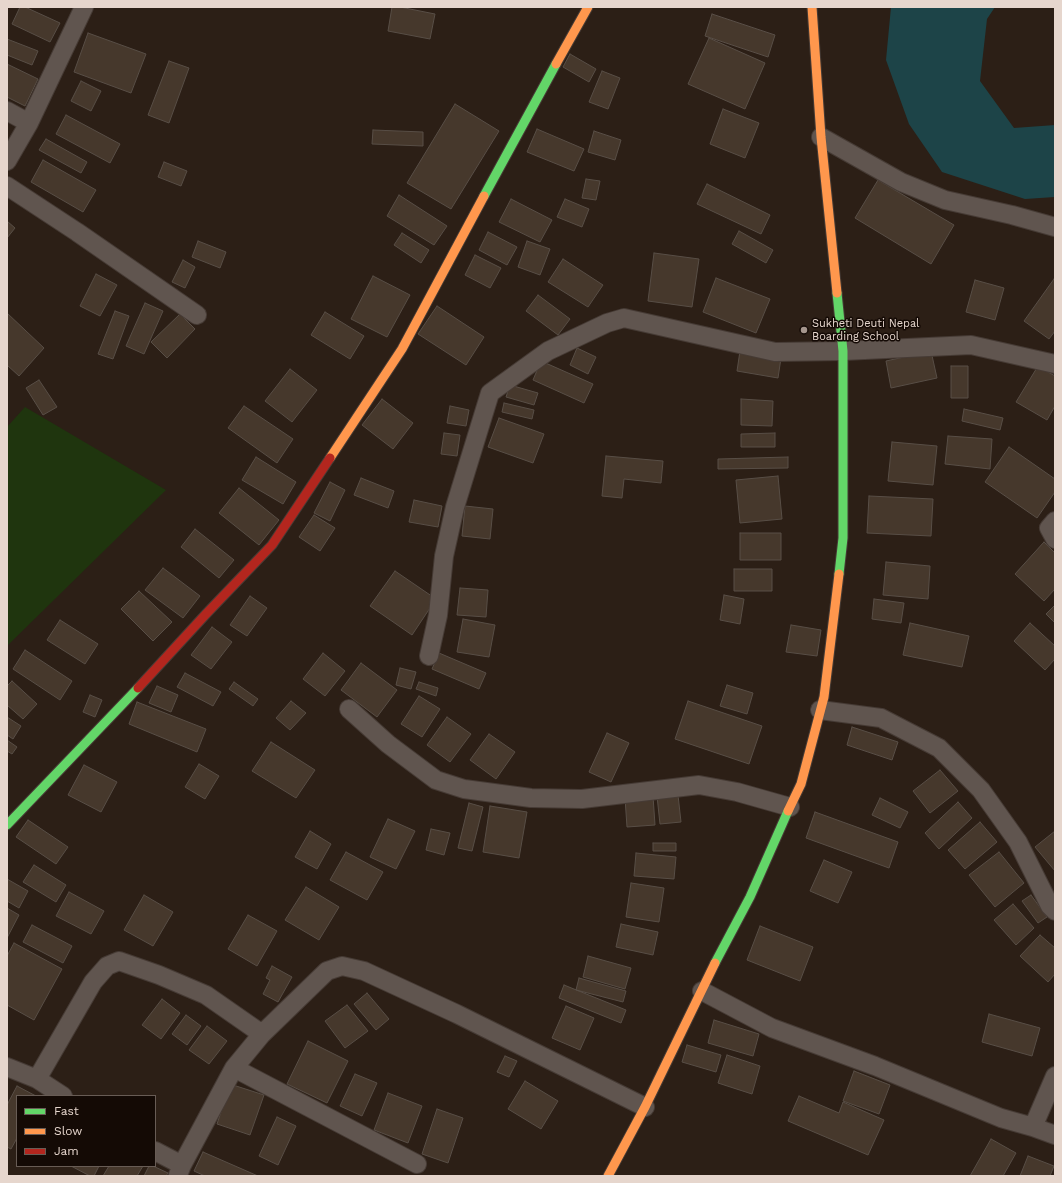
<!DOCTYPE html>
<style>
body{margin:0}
#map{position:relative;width:1062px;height:1183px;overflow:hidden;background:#2c1f16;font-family:"Work Sans",sans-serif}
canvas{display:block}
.frame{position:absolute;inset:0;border:8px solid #e6d6cd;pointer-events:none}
.legend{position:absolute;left:16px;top:1095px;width:140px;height:72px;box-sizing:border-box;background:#140a05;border:1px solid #685c55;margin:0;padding:5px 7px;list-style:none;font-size:12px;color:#e6d6cd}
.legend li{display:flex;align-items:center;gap:8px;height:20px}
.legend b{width:20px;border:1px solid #685c55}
</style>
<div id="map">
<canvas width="1062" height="1183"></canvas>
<div class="frame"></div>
<ul class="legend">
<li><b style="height:5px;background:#63d668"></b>Fast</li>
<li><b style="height:5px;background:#ff974d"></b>Slow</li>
<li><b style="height:5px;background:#b3261e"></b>Jam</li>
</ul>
</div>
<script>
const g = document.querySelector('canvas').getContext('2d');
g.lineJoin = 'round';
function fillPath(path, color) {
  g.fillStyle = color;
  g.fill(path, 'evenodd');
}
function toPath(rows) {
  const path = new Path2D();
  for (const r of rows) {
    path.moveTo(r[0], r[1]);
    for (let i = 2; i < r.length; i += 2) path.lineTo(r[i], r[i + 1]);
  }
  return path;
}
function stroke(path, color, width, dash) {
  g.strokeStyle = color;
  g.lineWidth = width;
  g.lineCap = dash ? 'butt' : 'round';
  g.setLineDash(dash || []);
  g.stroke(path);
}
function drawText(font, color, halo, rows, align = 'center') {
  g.font = font + ' "Work Sans",sans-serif';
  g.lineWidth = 3;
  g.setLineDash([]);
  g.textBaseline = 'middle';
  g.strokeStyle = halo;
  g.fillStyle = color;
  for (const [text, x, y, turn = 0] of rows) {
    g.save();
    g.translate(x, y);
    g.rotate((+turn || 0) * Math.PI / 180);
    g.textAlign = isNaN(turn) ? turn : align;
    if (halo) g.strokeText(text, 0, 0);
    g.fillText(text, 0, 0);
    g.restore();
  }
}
const green = toPath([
 [25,407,166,490,7,646,7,427]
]);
const water = toPath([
 [891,7,995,7,987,19,980,81,1014,128,1055,125,1055,197,1025,199,942,172,909,124,886,60]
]);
const building = toPath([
 [20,7,25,7,60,23,50,42,12,24,20,7],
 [392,7,400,7,435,14,430,39,388,31,392,7],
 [712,14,775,35,768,57,705,36,712,14],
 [88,33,146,54,131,93,74,72,88,33],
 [709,38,765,63,745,109,688,84,709,38],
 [7,39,38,51,32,65,7,55,7,39],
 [570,54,596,69,589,82,563,67,570,54],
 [169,61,189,68,169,123,148,115,169,61],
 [7,64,38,79,25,106,7,97,7,64],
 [602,71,620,78,608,109,589,102,602,71],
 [81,81,101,91,91,111,71,101,81,81],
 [455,104,499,131,451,209,407,183,455,104],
 [723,109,759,123,745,158,710,144,723,109],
 [66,115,120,144,110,163,56,134,66,115],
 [537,129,584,149,574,171,527,152,537,129],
 [373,130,423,132,423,146,372,144,373,130],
 [594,131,621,140,615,160,588,152,594,131],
 [46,139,87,162,81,173,39,150,46,139],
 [43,160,96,190,83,212,31,182,43,160],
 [164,162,187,171,181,186,158,177,164,162],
 [586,179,600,181,596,200,582,198,586,179],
 [878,180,954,225,931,264,855,218,878,180],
 [707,184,770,215,761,234,697,204,707,184],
 [399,195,447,226,434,245,387,216,399,195],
 [511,199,552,220,540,242,499,222,511,199],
 [565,199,589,209,582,227,557,217,565,199],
 [7,221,15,228,7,238,7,221],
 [739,231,773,250,766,263,732,244,739,231],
 [488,232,517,247,507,265,479,250,488,232],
 [402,233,429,250,421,263,394,245,402,233],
 [198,241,226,252,220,268,192,257,198,241],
 [527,241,550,249,540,275,518,267,527,241],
 [654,253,699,259,692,307,648,301,654,253],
 [475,255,501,268,490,288,465,275,475,255],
 [563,259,603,285,588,307,548,282,563,259],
 [183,260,195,267,185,288,172,282,183,260],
 [96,274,117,285,100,316,80,306,96,274],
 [373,276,410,295,387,337,351,319,373,276],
 [716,278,770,299,756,333,703,312,716,278],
 [1054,279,1055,280,1055,331,1049,339,1024,321,1054,279],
 [975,280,1004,288,995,320,966,312,975,280],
 [538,295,570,319,558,335,526,311,538,295],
 [145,303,163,311,144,354,126,346,145,303],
 [437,306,484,337,466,365,418,334,437,306],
 [115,311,129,316,113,359,98,354,115,311],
 [325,312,364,336,350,359,311,335,325,312],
 [7,313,44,348,19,376,7,365,7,313],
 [180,314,195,329,167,358,151,342,180,314],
 [577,348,596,357,588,374,570,365,577,348],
 [740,351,781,358,778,378,737,371,740,351],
 [931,351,937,378,891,388,886,361,931,351],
 [541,361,593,384,584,403,533,380,541,361],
 [951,366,968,366,968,398,951,398,951,366],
 [1038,366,1055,376,1055,406,1047,420,1016,402,1038,366],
 [290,369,317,390,292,422,265,401,290,369],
 [39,380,57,407,43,415,26,388,39,380],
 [510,385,538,393,534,405,506,397,510,385],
 [382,399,413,423,393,449,362,425,382,399],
 [741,399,773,401,772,426,741,425,741,399],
 [504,403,534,410,532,419,502,412,504,403],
 [244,406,293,439,277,463,228,428,244,406],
 [450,406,469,410,466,426,447,423,450,406],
 [964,409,1003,418,1000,430,962,421,964,409],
 [499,418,544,434,533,463,488,447,499,418],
 [444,433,460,435,457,456,441,454,444,433],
 [775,433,775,447,741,447,741,434,775,433],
 [948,436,992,439,990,469,945,464,948,436],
 [892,442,937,446,933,485,888,481,892,442],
 [1009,447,1055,479,1055,492,1037,518,985,482,1009,447],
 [606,456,663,461,661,483,624,479,622,498,602,496,606,456],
 [256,457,296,482,283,504,242,480,256,457],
 [788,457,788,468,718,469,718,459,788,457],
 [778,476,782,519,740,523,736,480,778,476],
 [361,478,394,491,388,508,354,495,361,478],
 [330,482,345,490,330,521,314,513,330,482],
 [239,488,279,520,259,545,219,513,239,488],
 [869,496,933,499,931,536,867,533,869,496],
 [414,500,442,506,438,527,409,522,414,500],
 [465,506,493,509,490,539,462,536,465,506],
 [314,515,335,528,320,551,299,537,314,515],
 [195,529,234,560,219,578,181,547,195,529],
 [740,533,781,533,781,560,740,560,740,533],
 [1044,542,1055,553,1055,589,1044,601,1015,574,1044,542],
 [886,562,930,566,928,599,883,595,886,562],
 [163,568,200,596,183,618,145,590,163,568],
 [734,569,772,569,772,591,734,591,734,569],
 [395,571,436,599,412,635,370,606,395,571],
 [460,588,488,590,486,617,457,615,460,588],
 [139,591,172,622,153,641,121,609,139,591],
 [724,595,744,599,740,624,720,620,724,595],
 [250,596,267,608,247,636,230,625,250,596],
 [874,599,904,603,901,623,872,619,874,599],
 [1055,605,1055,623,1046,614,1055,605],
 [463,619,495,625,489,657,457,652,463,619],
 [60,620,98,644,85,664,47,640,60,620],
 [910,623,969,636,962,667,903,655,910,623],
 [1030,623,1055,646,1055,659,1045,670,1014,641,1030,623],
 [791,625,821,630,817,656,786,652,791,625],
 [212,627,232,642,211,669,191,655,212,627],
 [25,650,72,681,60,700,13,669,25,650],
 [323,653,345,671,325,696,303,679,323,653],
 [439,653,486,673,479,689,432,669,439,653],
 [361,663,397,690,377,717,341,690,361,663],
 [400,668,416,672,411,689,396,685,400,668],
 [185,673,221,692,213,706,177,687,185,673],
 [12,681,37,704,23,719,7,705,7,686,12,681],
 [234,682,258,699,253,706,229,689,234,682],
 [419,682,438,688,436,696,416,689,419,682],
 [727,685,753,693,747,714,720,706,727,685],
 [157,686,178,695,171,712,149,703,157,686],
 [90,695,102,700,95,717,83,712,90,695],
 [419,696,440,709,422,737,401,724,419,696],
 [291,701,306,713,290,730,276,718,291,701],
 [688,701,762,726,749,764,675,739,688,701],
 [137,702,206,729,197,752,129,724,137,702],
 [7,717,21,726,13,739,7,735,7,717],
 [447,717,471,734,450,762,427,745,447,717],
 [852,727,898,742,892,760,847,745,852,727],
 [607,733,629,743,611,782,589,772,607,733],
 [489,734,515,752,496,779,470,760,489,734],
 [7,740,17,747,12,754,7,751,7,740],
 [271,742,315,770,296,798,252,771,271,742],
 [199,764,219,776,205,799,185,787,199,764],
 [84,765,117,782,101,812,68,795,84,765],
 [940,770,958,791,930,813,913,791,940,770],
 [678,795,681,822,660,824,657,796,678,795],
 [653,796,655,825,627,827,625,798,653,796],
 [880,798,908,812,900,828,872,815,880,798],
 [958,802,972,818,939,849,925,833,958,802],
 [469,803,483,807,472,851,458,848,469,803],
 [490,806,527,812,519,858,483,852,490,806],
 [815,812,898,842,889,868,806,838,815,812],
 [388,819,415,831,396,869,370,857,388,819],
 [28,820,68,847,56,864,16,837,28,820],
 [980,822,997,842,965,869,948,850,980,822],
 [431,829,450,833,444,855,426,850,431,829],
 [310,831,331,844,317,869,295,857,310,831],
 [1055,831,1055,871,1035,847,1055,831],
 [653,843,676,843,676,851,653,851,653,843],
 [346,852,383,872,367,900,330,880,346,852],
 [999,852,1024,883,995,907,969,875,999,852],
 [636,853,676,857,674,879,634,876,636,853],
 [824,860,852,872,838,903,810,891,824,860],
 [34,865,66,885,56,902,23,882,34,865],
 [7,879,28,891,19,908,7,901,7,879],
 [631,883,664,888,659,922,626,917,631,883],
 [306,887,339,907,319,940,285,920,306,887],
 [69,892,104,911,91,934,56,916,69,892],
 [144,895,173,912,153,946,124,930,144,895],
 [1031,895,1047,917,1038,923,1022,901,1031,895],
 [1013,904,1034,928,1016,945,994,920,1013,904],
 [7,908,19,915,7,938,7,908],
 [248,915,277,931,257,966,228,949,248,915],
 [621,924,658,932,653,955,616,947,621,924],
 [32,925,72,946,63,963,23,942,32,925],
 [760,926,813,947,800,981,747,960,760,926],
 [1040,935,1055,948,1055,974,1048,982,1020,956,1040,935],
 [14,943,62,969,34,1020,7,1005,7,956,14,943],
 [588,956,631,968,625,989,583,977,588,956],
 [272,966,292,977,278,1002,263,994,270,980,266,978,272,966],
 [579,978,626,991,623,1002,576,990,579,978],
 [564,985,626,1010,621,1023,559,998,564,985],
 [367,993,389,1019,376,1030,354,1004,367,993],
 [162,999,180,1013,161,1039,142,1025,162,999],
 [347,1005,368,1031,345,1048,325,1021,347,1005],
 [566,1006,594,1018,580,1050,552,1038,566,1006],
 [989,1014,1040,1028,1032,1056,982,1042,989,1014],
 [186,1015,201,1026,187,1045,172,1034,186,1015],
 [714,1020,759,1034,753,1056,708,1043,714,1020],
 [207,1026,227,1041,209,1064,189,1050,207,1026],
 [308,1041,348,1061,327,1103,287,1084,308,1041],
 [687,1045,721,1055,716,1072,682,1062,687,1045],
 [727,1055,760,1066,752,1094,718,1083,727,1055],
 [505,1056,517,1061,509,1077,497,1072,505,1056],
 [854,1071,890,1085,879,1114,843,1101,854,1071],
 [355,1074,377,1083,362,1116,340,1106,355,1074],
 [525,1081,558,1101,541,1129,508,1109,525,1081],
 [230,1084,264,1095,250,1135,217,1124,230,1084],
 [17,1086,36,1096,17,1096,17,1138,11,1149,7,1147,7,1105,17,1086],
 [388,1093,422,1106,408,1143,374,1130,388,1093],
 [799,1096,839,1113,843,1102,884,1120,868,1155,788,1121,799,1096],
 [437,1109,463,1118,448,1163,422,1154,437,1109],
 [277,1117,296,1126,278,1165,259,1156,277,1117],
 [991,1139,1016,1153,1003,1176,970,1176,991,1139],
 [203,1152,258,1176,205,1176,194,1171,203,1152],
 [1028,1156,1054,1166,1050,1176,1020,1176,1028,1156],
 [71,1166,99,1166,94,1176,90,1176,71,1166],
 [109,1166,143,1166,137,1176,103,1176,109,1166],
 [149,1166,153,1166,168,1173,166,1176,144,1176,149,1166]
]);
const street = toPath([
 [7,111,29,123],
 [821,137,901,182,945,200,1012,215,1055,227],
 [7,161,29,123,84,7],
 [7,186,77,232,197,315],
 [1055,521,1049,528,1055,539],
 [429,656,438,615,444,556,455,507,490,393,548,351,607,323,624,318,775,352,843,351,971,345,1055,364],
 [349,709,388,744,436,780,464,789,531,798,582,799,699,785,737,792,790,807],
 [820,710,881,718,939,748,981,790,1018,842,1050,906,1055,911],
 [702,991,772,1028,875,1066,1001,1118,1033,1127,1055,1135],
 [7,1067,37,1079,63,1096],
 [234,1068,417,1164],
 [37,1079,93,982,107,966,119,961,159,975,206,995,262,1034,327,971,342,966,364,971,457,1014,645,1107],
 [1033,1127,1055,1076],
 [155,1151,182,1165,178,1175],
 [182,1165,234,1068,262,1034]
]);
const fast = toPath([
 [484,196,556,64],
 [837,293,843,351,843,538,839,574],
 [7,825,138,688],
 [715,963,750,897,788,811]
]);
const slow = toPath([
 [812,7,821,137,837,293],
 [556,64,588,7],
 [330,458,402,349,484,196],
 [788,811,801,784,824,697,839,574],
 [608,1176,645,1107,715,963]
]);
const jam = toPath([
 [138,688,206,614,272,545,330,458]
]);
const markers = [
 [804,330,4,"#a5968d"]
];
const poiNames = [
 ["Sukheti Deuti Nepal",812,324],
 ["Boarding School",812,337]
];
fillPath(green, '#1f350e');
fillPath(water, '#1d4448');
fillPath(building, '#46382c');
stroke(building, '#584e46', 1);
stroke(street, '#463b35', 20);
stroke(fast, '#463b35', 11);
stroke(slow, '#463b35', 11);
stroke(jam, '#463b35', 11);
stroke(street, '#60554f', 18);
stroke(fast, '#63d668', 9);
stroke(slow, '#ff974d', 9);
stroke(jam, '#b3261e', 9);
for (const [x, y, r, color] of markers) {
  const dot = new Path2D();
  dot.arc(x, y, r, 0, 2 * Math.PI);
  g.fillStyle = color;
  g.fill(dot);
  stroke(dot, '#140a05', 1.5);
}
drawText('11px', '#e6d6cd', '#140a05', poiNames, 'left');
</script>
